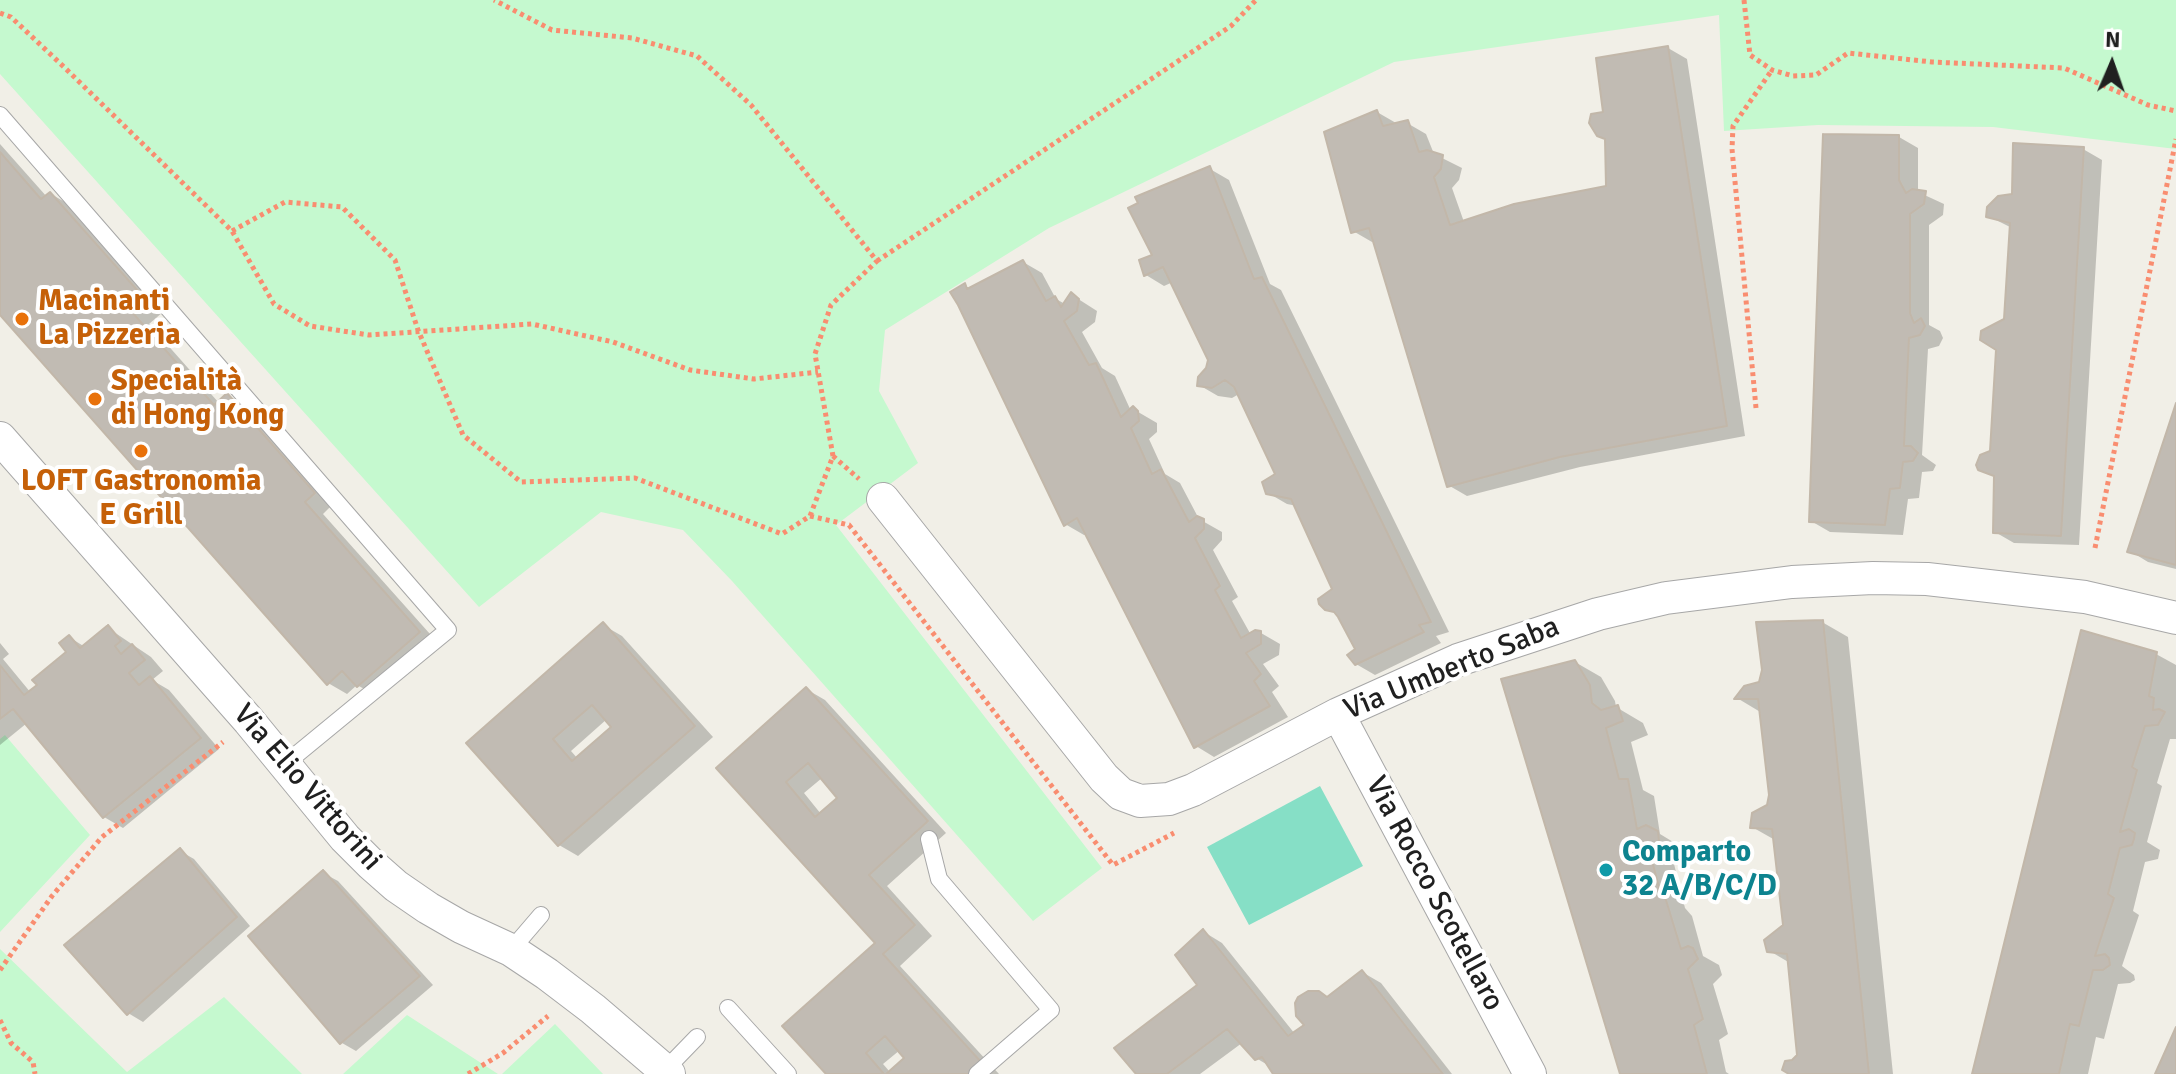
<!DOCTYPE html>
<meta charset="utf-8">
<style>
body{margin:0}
#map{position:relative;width:2176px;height:1074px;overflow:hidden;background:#f1efe7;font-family:Signika,sans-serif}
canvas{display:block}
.north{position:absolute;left:2072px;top:24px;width:80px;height:80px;-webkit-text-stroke:6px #fff;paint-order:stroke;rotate:2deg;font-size:22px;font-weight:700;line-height:32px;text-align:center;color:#202020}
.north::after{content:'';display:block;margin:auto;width:28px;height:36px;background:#202020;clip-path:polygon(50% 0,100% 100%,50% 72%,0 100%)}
</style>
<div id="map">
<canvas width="2176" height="1074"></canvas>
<div class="north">N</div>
</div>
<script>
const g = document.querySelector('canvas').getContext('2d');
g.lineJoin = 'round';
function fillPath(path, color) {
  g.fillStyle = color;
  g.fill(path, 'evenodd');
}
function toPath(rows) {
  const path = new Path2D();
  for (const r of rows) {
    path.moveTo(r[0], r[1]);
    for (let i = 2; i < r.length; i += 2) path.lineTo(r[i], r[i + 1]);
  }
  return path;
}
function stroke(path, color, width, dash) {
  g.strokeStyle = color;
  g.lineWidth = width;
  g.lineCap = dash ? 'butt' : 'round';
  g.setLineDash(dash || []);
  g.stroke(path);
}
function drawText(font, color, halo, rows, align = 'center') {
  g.font = font + ' Signika,sans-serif';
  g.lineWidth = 8;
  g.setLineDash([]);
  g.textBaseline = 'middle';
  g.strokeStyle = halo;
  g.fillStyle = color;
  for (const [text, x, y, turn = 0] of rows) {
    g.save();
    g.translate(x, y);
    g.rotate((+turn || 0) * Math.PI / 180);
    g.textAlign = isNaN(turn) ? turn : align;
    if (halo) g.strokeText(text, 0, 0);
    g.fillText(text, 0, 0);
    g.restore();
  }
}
const park = toPath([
 [0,0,2176,0,2176,149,1993,127,1818,125,1724,131,1719,15,1394,62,1049,228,885,330,879,391,918,463,836,525,1102,868,1033,921,732,581,683,530,601,512,479,607,0,74],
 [5,735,90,835,0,932,0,739],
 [0,949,127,1072,224,997,302,1074,0,1074],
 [407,1015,498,1074,343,1074],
 [555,1024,603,1074,502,1074]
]);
const pitch = toPath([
 [1320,786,1363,866,1249,925,1207,847]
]);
const shadow = toPath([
 [1668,48,1687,59,1745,436,1580,467,1467,496,1448,485,1375,241,1372,242,1353,231,1377,112,1396,123,1407,123,1426,134,1434,154,1462,168,1459,180,1452,188,1464,222,1608,188,1605,114],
 [1899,137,1918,148,1918,192,1944,204,1943,215,1929,225,1929,325,1940,331,1943,338,1939,346,1928,349,1922,455,1936,465,1933,471,1922,472,1919,498,1908,499,1903,535,1830,532,1811,521],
 [0,144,47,197,51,194,70,205,163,312,149,324,219,403,227,395,246,406,333,504,323,514,438,643,377,696,357,685,347,694,328,683,0,312],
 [2083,149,2102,160,2079,545,2014,543,1995,532,1996,478,1980,469,1992,452,2006,320,2012,228,1988,216],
 [1210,169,1229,180,1270,284,1281,290,1449,632,1436,636,1441,643,1375,675,1356,664,1358,650,1339,615,1326,608,1334,589,1297,506,1287,504,1268,493,1278,475,1239,394,1232,398,1218,396,1199,385,1211,359,1173,282,1164,286,1146,275],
 [1023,262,1042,273,1056,299,1065,304,1072,295,1097,311,1095,322,1082,332,1102,368,1115,376,1131,411,1133,409,1157,423,1157,432,1149,439,1165,474,1180,483,1199,519,1222,532,1222,540,1213,550,1238,597,1232,601,1251,635,1261,633,1280,644,1279,655,1263,664,1279,686,1272,692,1288,717,1214,757,1196,746,1087,534,1084,535,1065,524,965,286,971,289],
 [2176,410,2176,569,2148,562,2130,551],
 [1822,622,1848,637,1893,1074,1793,1074,1793,1062,1799,1055,1790,963,1768,950,1785,926,1775,840,1752,827,1769,807,1771,795,1762,713,1737,698,1760,684],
 [603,625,622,636,713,737,578,856,559,845,469,743],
 [607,719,614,727,578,759,571,751],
 [108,628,151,657,163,671,152,680,169,690,219,749,123,828,104,817,27,723,0,745,0,643,9,654,3,659,31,693,69,652,69,637,85,647],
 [2156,654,2176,665,2176,739,2170,739,2157,783,2162,786,2147,842,2160,850,2158,859,2145,862,2133,911,2139,915,2122,966,2134,975,2135,980,2130,983,2118,984,2104,1039,2096,1037,2088,1074,1974,1074],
 [1575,662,1601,677,1615,701,1616,707,1643,723,1648,735,1631,742,1643,790,1654,796,1660,834,1683,848,1684,856,1674,864,1685,908,1692,916,1703,956,1719,965,1722,975,1713,984,1728,1034,1719,1040,1726,1072,1729,1074,1622,1074],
 [806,689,825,700,946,833,887,886,932,936,900,966,999,1074,829,1074,878,943,719,768],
 [822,778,840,798,821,814,804,793],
 [900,1050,907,1058,890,1072,883,1064],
 [180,851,194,859,250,926,143,1022,128,1013],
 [323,873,338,881,433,985,356,1051,342,1043,250,937],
 [1204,932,1222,943,1295,1034,1307,1025,1328,998,1362,972,1381,983,1452,1074,1276,1074,1271,1067,1256,1058,1242,1043,1200,1074,1139,1074,1199,986]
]);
const building = toPath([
 [1668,46,1727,426,1560,457,1447,487,1369,228,1351,233,1324,132,1377,110,1383,126,1408,120,1419,152,1427,150,1443,155,1441,169,1434,177,1450,225,1514,204,1606,186,1605,139,1597,136,1589,123,1591,114,1603,112,1596,58,1668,46],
 [1823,134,1899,135,1899,180,1906,193,1912,189,1926,191,1924,204,1910,214,1910,313,1914,323,1921,318,1925,326,1920,335,1909,338,1904,446,1911,446,1918,453,1913,461,1903,462,1900,488,1890,489,1885,525,1809,522,1823,134],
 [2013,143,2084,147,2061,536,1993,533,1994,476,1978,470,1976,465,1980,455,1990,451,1996,350,1980,340,1981,331,2004,319,2010,223,1986,217,1987,207,1998,196,2012,194,2013,143],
 [0,152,41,199,50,192,146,300,132,312,214,405,227,393,315,493,305,502,420,632,357,687,342,671,327,685,0,315,0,152],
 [1210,166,1254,279,1262,277,1431,622,1419,625,1424,632,1355,665,1347,655,1355,649,1338,617,1334,612,1325,610,1319,604,1318,599,1332,589,1291,499,1266,494,1262,482,1275,474,1234,387,1225,380,1212,388,1197,386,1198,377,1206,368,1208,360,1163,267,1144,276,1139,260,1152,255,1128,208,1138,203,1135,197,1210,166],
 [1023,260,1046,301,1055,296,1061,307,1071,292,1079,299,1077,311,1064,321,1089,365,1096,363,1121,417,1133,406,1138,411,1139,421,1131,428,1152,474,1161,469,1189,522,1197,516,1204,519,1204,529,1195,538,1220,586,1215,590,1241,638,1255,630,1261,631,1261,644,1246,653,1261,674,1254,681,1270,706,1194,748,1077,518,1064,526,958,305,950,292,965,283,967,289,1023,260],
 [2176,403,2176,565,2127,552,2176,403],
 [1823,620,1869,1074,1789,1074,1782,1070,1785,1061,1792,1060,1797,1055,1787,954,1767,952,1764,940,1783,925,1772,829,1750,828,1752,813,1767,805,1769,795,1758,699,1734,699,1744,686,1759,682,1762,670,1756,622,1823,620],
 [603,622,695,726,558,846,466,743,603,622],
 [592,705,611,727,572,761,553,739,592,705],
 [108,625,121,641,115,646,121,654,132,644,145,660,129,673,139,685,150,676,201,738,103,818,13,709,0,719,0,665,24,695,37,685,32,680,66,652,59,643,69,635,80,648,108,625],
 [2081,630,2157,652,2149,696,2154,698,2153,710,2159,709,2165,712,2158,725,2145,726,2132,767,2137,770,2120,832,2129,829,2135,833,2134,839,2132,845,2120,848,2108,894,2114,898,2095,956,2105,954,2109,958,2110,965,2103,970,2093,970,2079,1026,2070,1024,2059,1074,1972,1074,2081,630],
 [1575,660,1590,685,1592,703,1601,710,1618,705,1623,721,1606,728,1619,779,1628,779,1637,829,1646,825,1658,831,1659,841,1649,849,1660,891,1666,900,1681,949,1688,946,1693,948,1698,959,1688,969,1703,1019,1694,1025,1707,1074,1620,1074,1501,679,1575,660],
 [806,687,928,821,869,875,915,925,883,954,982,1063,969,1074,886,1074,904,1058,885,1036,866,1053,884,1074,826,1074,782,1026,875,943,716,768,806,687],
 [808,763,837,798,815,817,786,782,808,763],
 [180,848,237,917,127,1015,64,945,180,848],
 [323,870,420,976,340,1044,248,936,323,870],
 [1203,929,1288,1036,1304,1025,1296,1016,1295,1003,1298,997,1308,991,1319,991,1327,997,1362,970,1443,1074,1273,1074,1262,1057,1255,1060,1227,1029,1167,1074,1136,1074,1114,1048,1197,985,1175,955,1203,929],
 [2176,1027,2176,1074,2155,1074,2176,1027]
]);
const path = toPath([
 [1744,0,1750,55,1772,70,1793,76,1816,75,1848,53,1932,62,2064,68,2148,105,2176,111],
 [0,13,11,17,65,68,232,231,274,304,310,326,369,335,532,324,613,342,690,370,754,379,818,372],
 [232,231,285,202,342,207,395,260,418,330,463,435,521,482,635,478,782,534,810,516,833,456,815,354,831,305,877,261,751,105,697,56,632,38,552,30,494,0],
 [877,261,1231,26,1256,0],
 [1756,408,1732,149,1733,126,1772,70],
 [833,456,859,479],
 [810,516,849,525,1113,865,1174,833],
 [2095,548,2176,139],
 [0,970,52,896,102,837,223,742],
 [0,1020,11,1043,33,1062,35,1074],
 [468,1074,503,1053,548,1016]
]);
const service = toPath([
 [0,115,448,630,285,764],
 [929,839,939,879,1051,1010,977,1074],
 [511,950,541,915],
 [728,1008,788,1074],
 [665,1070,697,1037]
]);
const minor = toPath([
 [0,438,249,721,345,838,371,864,396,886,428,908,461,927,511,950,547,974,593,1009,669,1074],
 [883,499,1104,778,1121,794,1140,801,1169,799,1193,790,1338,714,1458,660,1598,614,1666,598,1792,582,1873,578,1927,579,2085,597,2176,618],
 [1338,714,1530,1074]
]);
const markers = [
 [22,319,8,"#e8710a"],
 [95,399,8,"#e8710a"],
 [141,451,8,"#e8710a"],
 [1606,870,8,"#0f9aa8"]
];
const foodNames = [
 ["Macinanti",38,302],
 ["La Pizzeria",38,336],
 ["Specialità",111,382],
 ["di Hong Kong",111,416],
 ["LOFT Gastronomia",141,482,"center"],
 ["E Grill",141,516,"center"]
];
const streetNames = [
 ["Via Umberto Saba",1452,669,-22],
 ["Via Elio Vittorini",307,788,49],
 ["Via Rocco Scotellaro",1434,894,62]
];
const cultureNames = [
 ["Comparto",1622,853],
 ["32 A/B/C/D",1622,887]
];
fillPath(park, '#c5f9cf');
fillPath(pitch, '#86dfc6');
fillPath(shadow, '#0003');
fillPath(building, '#c1bbb3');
stroke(building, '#c2b7a9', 2);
stroke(service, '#a7a7a7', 18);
stroke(minor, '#a7a7a7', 34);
stroke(path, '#f98d70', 5, [4, 4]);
stroke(service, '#fff', 16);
stroke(minor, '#fff', 32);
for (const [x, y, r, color] of markers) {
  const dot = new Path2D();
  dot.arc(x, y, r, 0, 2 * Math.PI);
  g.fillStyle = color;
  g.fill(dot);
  stroke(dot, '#fff', 3);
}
drawText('bold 30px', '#c56008', '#fff', foodNames, 'left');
drawText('30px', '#202020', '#fff', streetNames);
drawText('bold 30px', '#0d838f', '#fff', cultureNames, 'left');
</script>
